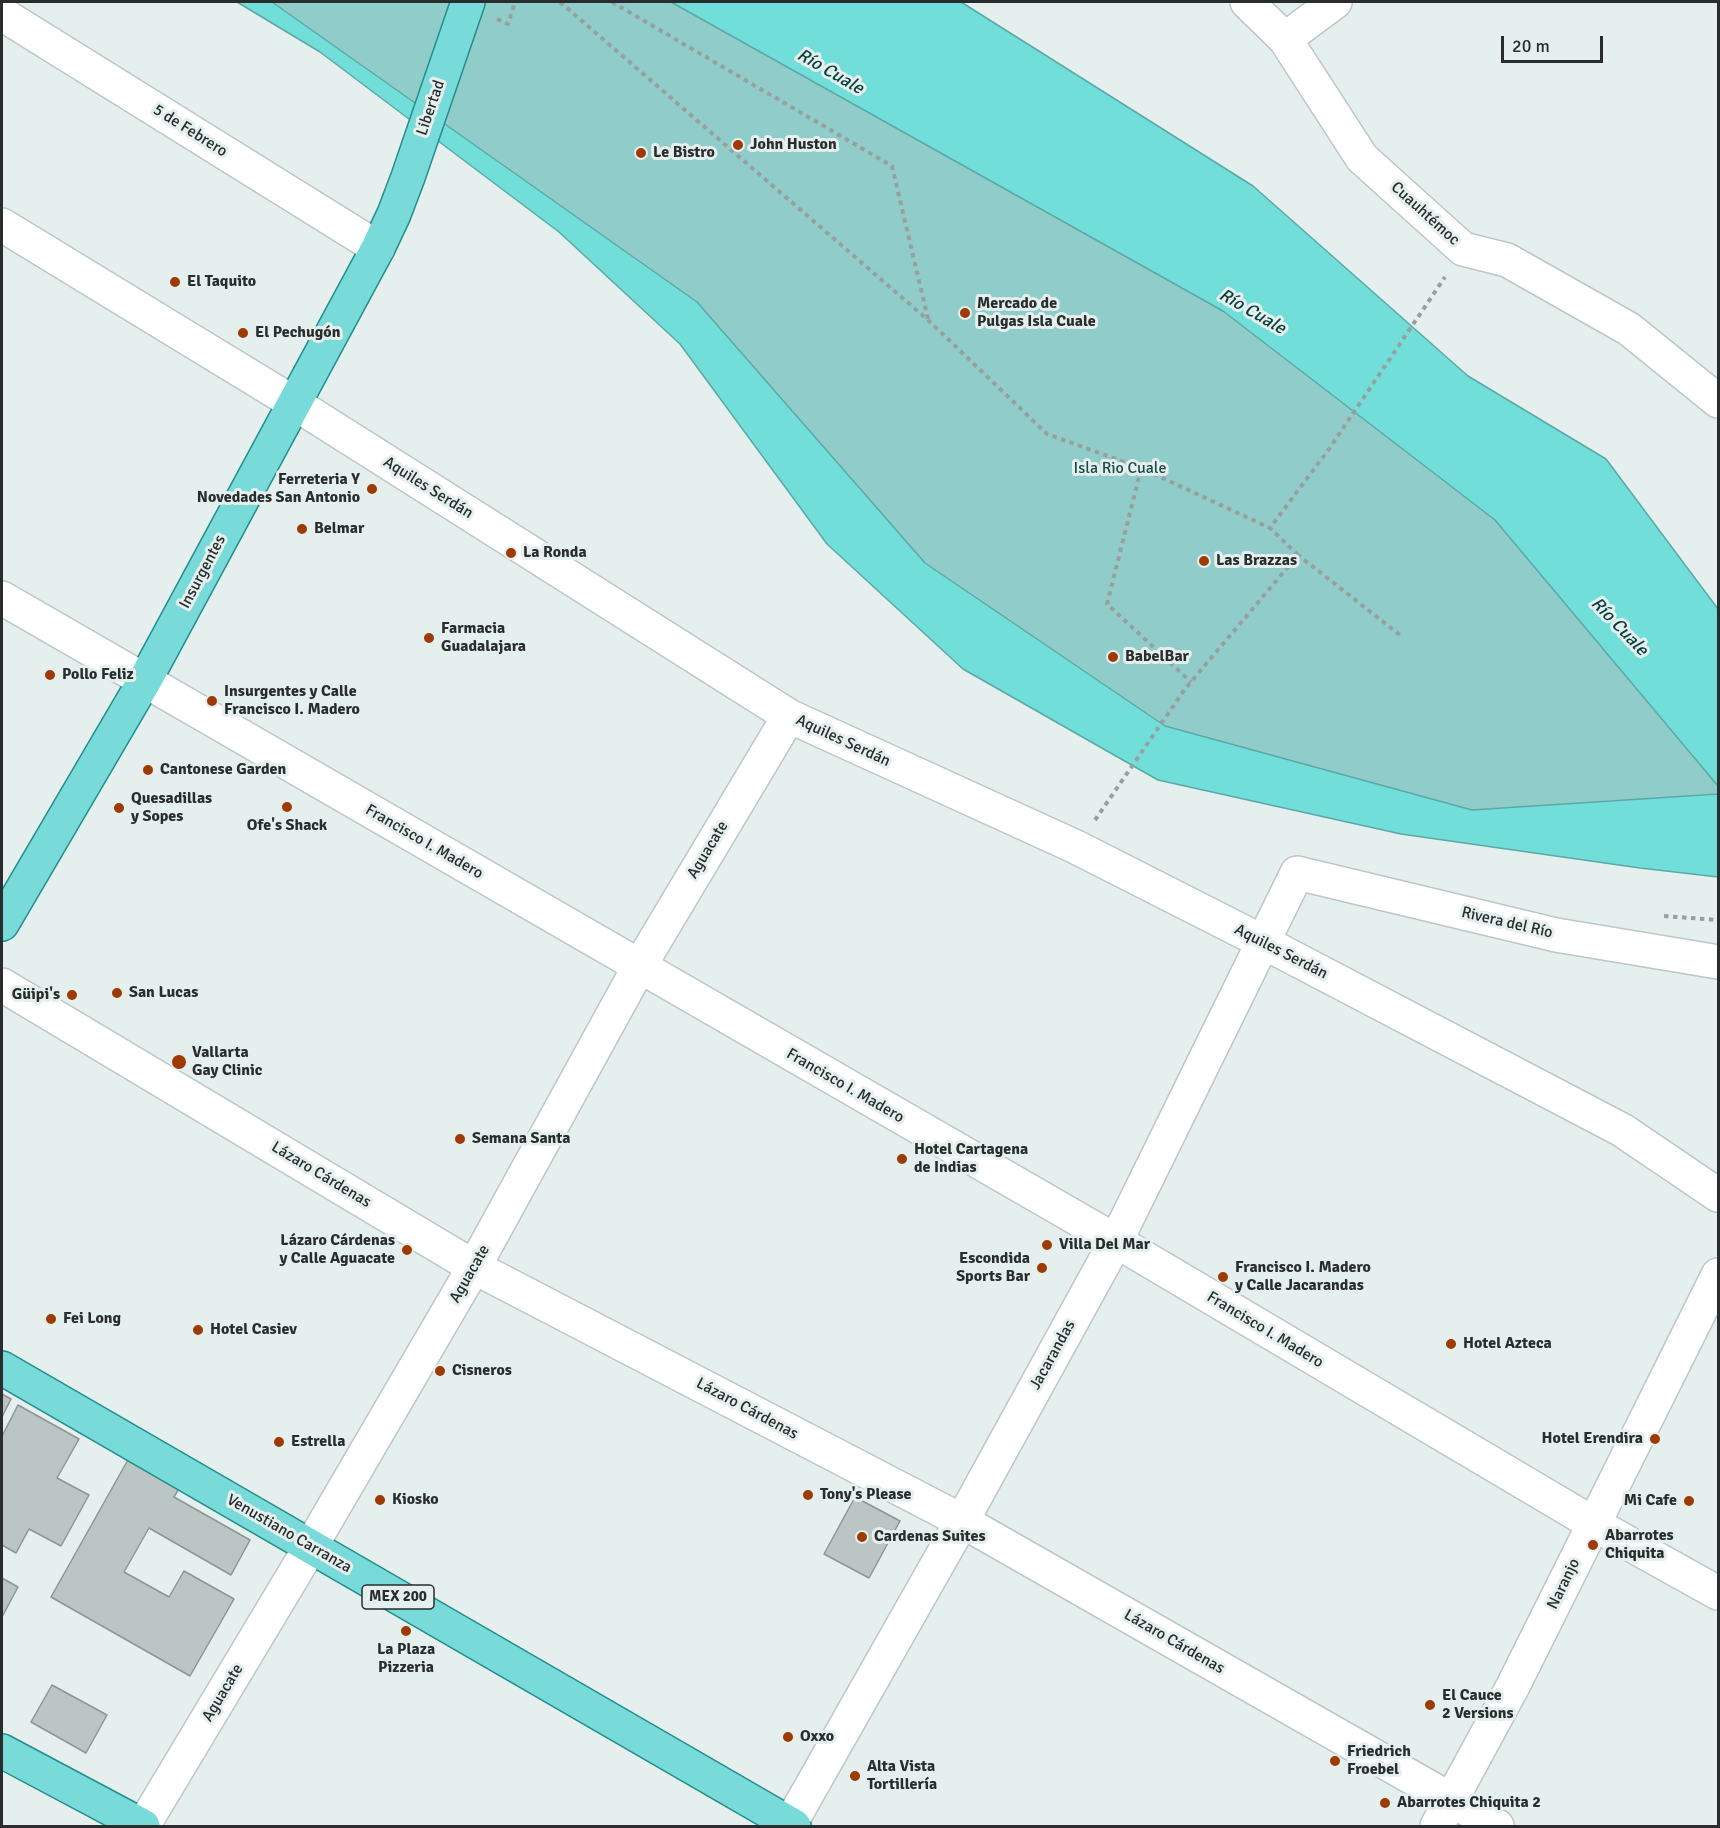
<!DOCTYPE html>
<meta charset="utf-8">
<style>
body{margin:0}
#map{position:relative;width:1720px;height:1828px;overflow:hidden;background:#e4efee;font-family:Signika,sans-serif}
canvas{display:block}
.frame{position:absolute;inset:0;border:3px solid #292d2d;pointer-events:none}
.scale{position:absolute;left:1501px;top:36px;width:102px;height:27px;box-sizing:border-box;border:3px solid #292d2d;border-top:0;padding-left:8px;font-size:18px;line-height:21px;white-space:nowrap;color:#292d2d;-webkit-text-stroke:4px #e4efee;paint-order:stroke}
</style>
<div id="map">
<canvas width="1720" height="1828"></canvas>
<div class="frame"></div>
<div class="scale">20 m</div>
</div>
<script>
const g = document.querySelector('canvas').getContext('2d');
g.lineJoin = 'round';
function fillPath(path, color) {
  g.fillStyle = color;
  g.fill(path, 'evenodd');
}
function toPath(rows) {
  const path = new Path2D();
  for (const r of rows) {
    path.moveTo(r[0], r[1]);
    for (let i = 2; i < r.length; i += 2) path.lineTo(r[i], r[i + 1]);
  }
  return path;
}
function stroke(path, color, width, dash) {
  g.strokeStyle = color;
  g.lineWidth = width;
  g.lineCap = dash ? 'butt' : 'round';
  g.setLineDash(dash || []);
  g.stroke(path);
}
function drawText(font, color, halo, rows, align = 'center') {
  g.font = font + ' Signika,sans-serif';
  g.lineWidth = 6;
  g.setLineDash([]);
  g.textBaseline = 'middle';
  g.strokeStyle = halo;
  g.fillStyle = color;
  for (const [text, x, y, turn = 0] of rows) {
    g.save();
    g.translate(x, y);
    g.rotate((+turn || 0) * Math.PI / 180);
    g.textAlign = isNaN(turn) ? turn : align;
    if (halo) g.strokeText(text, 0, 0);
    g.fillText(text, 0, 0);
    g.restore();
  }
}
const green = toPath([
 [272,2,671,2,1223,311,1495,520,1718,786,1718,794,1472,810,1165,726,925,563,697,302]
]);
const water = toPath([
 [237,2,272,2,697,302,925,563,1165,726,1472,810,1718,794,1718,877,1640,868,1401,834,1158,780,963,669,827,544,680,344,559,232,320,52,237,2],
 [671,2,961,2,1253,186,1468,376,1606,459,1718,609,1718,786,1495,520,1223,311,671,2]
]);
const building = toPath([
 [2,1394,11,1399,2,1417,2,1394],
 [18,1405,79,1439,57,1478,89,1495,61,1546,29,1529,16,1553,2,1545,2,1436,18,1405],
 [129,1458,180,1487,174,1497,250,1540,231,1575,149,1528,124,1572,169,1597,184,1571,234,1599,190,1676,51,1597,129,1458],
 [855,1497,900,1521,869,1578,824,1554,855,1497],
 [2,1578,18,1587,2,1617,2,1578],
 [52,1685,107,1715,86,1753,31,1722,52,1685]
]);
const path = toPath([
 [560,2,928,320,1047,434,1141,468,1270,528],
 [612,2,892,166,928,319],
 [497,19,508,24,515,2],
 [1141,469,1107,604,1191,682],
 [1298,555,1270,528,1329,449,1445,277],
 [1095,820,1185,689,1298,555,1400,635],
 [1664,916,1718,920]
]);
const minor = toPath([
 [1247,2,1285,39,1362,158,1463,249,1507,260,1629,329,1718,401],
 [2,14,378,248],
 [1285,39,1335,2],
 [2,225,294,403,789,716,1076,847,1263,942,1622,1130,1718,1195],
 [2,598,1116,1241,1594,1524,1718,1593],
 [2,985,474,1267,962,1521,1497,1826],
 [143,1826,311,1546,474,1267,639,967,789,716],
 [789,1826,962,1521,1116,1241,1297,873,1556,935,1718,962],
 [1437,1826,1513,1686,1718,1275]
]);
const major = toPath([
 [2,924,145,680,378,248,394,214,408,177,468,2],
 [2,1368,794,1826],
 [2,1751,143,1826]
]);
const markers = [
 [738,145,6,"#9e3a04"],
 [641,153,6,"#9e3a04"],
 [175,282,6,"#9e3a04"],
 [965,313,6,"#9e3a04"],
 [243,333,6,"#9e3a04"],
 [372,489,6,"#9e3a04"],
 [302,529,6,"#9e3a04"],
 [511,553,6,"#9e3a04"],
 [1204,561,6,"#9e3a04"],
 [429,638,6,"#9e3a04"],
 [1113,657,6,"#9e3a04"],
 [50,675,6,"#9e3a04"],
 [212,701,6,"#9e3a04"],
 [148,770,6,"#9e3a04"],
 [287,807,6,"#9e3a04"],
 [119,808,6,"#9e3a04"],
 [117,993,6,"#9e3a04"],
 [72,995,6,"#9e3a04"],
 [179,1062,8,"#9e3a04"],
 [460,1139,6,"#9e3a04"],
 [902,1159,6,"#9e3a04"],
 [1047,1245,6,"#9e3a04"],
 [407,1250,6,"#9e3a04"],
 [1042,1268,6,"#9e3a04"],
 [1223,1277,6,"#9e3a04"],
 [51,1319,6,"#9e3a04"],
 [198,1330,6,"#9e3a04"],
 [1451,1344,6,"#9e3a04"],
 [440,1371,6,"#9e3a04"],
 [1655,1439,6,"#9e3a04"],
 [279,1442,6,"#9e3a04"],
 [808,1495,6,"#9e3a04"],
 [380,1500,6,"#9e3a04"],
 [1689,1501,6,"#9e3a04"],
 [862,1537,6,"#9e3a04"],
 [1593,1545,6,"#9e3a04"],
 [406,1631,6,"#9e3a04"],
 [1430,1705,6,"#9e3a04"],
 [788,1737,6,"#9e3a04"],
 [1335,1761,6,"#9e3a04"],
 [855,1776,6,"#9e3a04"],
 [1385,1803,6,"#9e3a04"]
];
const shields = [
 [398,1597,72]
];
const shieldNames = [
 ["MEX 200",398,1597]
];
const streetNames = [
 ["Libertad",431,108,-71],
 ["5 de Febrero",190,131,32],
 ["Cuauhtémoc",1425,214,42],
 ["Aquiles Serdán",428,488,32],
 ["Insurgentes",203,572,-62],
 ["Aquiles Serdán",843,741,25],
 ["Francisco I. Madero",424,842,30],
 ["Aguacate",708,850,-59],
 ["Rivera del Río",1507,923,13],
 ["Aquiles Serdán",1281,952,27],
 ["Francisco I. Madero",845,1086,30],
 ["Lázaro Cárdenas",321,1175,31],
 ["Aguacate",470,1274,-60],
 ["Francisco I. Madero",1265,1330,31],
 ["Jacarandas",1053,1355,-61],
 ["Lázaro Cárdenas",747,1409,28],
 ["Venustiano Carranza",289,1534,30],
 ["Naranjo",1564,1584,-64],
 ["Lázaro Cárdenas",1174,1642,30],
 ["Aguacate",223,1693,-59]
];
const poiNames = [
 ["John Huston",750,145],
 ["Le Bistro",653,153],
 ["El Taquito",187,282],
 ["Mercado de",977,304],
 ["Pulgas Isla Cuale",977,322],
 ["El Pechugón",255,333],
 ["Ferreteria Y",360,480,"right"],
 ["Novedades San Antonio",360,498,"right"],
 ["Belmar",314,529],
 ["La Ronda",523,553],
 ["Las Brazzas",1216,561],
 ["Farmacia",441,629],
 ["Guadalajara",441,647],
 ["BabelBar",1125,657],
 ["Pollo Feliz",62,675],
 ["Insurgentes y Calle",224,692],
 ["Francisco I. Madero",224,710],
 ["Cantonese Garden",160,770],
 ["Quesadillas",131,799],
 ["y Sopes",131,817],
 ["Ofe's Shack",287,826,"center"],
 ["San Lucas",129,993],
 ["Güipi's",60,995,"right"],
 ["Vallarta",192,1053],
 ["Gay Clinic",192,1071],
 ["Semana Santa",472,1139],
 ["Hotel Cartagena",914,1150],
 ["de Indias",914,1168],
 ["Lázaro Cárdenas",395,1241,"right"],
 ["y Calle Aguacate",395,1259,"right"],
 ["Villa Del Mar",1059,1245],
 ["Escondida",1030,1259,"right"],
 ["Sports Bar",1030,1277,"right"],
 ["Francisco I. Madero",1235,1268],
 ["y Calle Jacarandas",1235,1286],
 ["Fei Long",63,1319],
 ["Hotel Casiev",210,1330],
 ["Hotel Azteca",1463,1344],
 ["Cisneros",452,1371],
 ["Hotel Erendira",1643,1439,"right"],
 ["Estrella",291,1442],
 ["Tony's Please",820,1495],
 ["Kiosko",392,1500],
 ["Mi Cafe",1677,1501,"right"],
 ["Abarrotes",1605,1536],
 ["Chiquita",1605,1554],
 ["Cardenas Suites",874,1537],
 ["La Plaza",406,1650,"center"],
 ["Pizzeria",406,1668,"center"],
 ["El Cauce",1442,1696],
 ["2 Versions",1442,1714],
 ["Oxxo",800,1737],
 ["Friedrich",1347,1752],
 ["Froebel",1347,1770],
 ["Alta Vista",867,1767],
 ["Tortillería",867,1785],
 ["Abarrotes Chiquita 2",1397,1803]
];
const parkNames = [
 ["Isla Rio Cuale",1120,469]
];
const waterNames = [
 ["Río Cuale",830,72,30],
 ["Río Cuale",1252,312,30],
 ["Río Cuale",1619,627,46]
];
fillPath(green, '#90ccc9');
fillPath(water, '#71deda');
stroke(water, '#5ba9a6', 1.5);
fillPath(building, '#bbc5c4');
stroke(building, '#8d9695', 1.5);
stroke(minor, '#bdc7c6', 36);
stroke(major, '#238e8c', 36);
stroke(path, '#97a09f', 4, [4.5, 4.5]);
stroke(minor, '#fff', 33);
stroke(major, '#79dbd9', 33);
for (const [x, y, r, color] of markers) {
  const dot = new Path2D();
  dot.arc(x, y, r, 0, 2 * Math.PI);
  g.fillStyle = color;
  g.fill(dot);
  stroke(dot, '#e4efee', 2);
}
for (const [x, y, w] of shields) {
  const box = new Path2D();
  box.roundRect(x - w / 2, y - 12, w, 24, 4.5);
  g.fillStyle = '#e4efee';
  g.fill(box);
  stroke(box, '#292d2d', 1.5);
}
drawText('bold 15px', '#292d2d', null, shieldNames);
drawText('16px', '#292d2d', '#e4efee', streetNames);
drawText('bold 16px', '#292d2d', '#e4efee', poiNames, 'left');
drawText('16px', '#1a4b4a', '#e4efee', parkNames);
drawText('italic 18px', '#0a3f3e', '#e4efee', waterNames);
</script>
